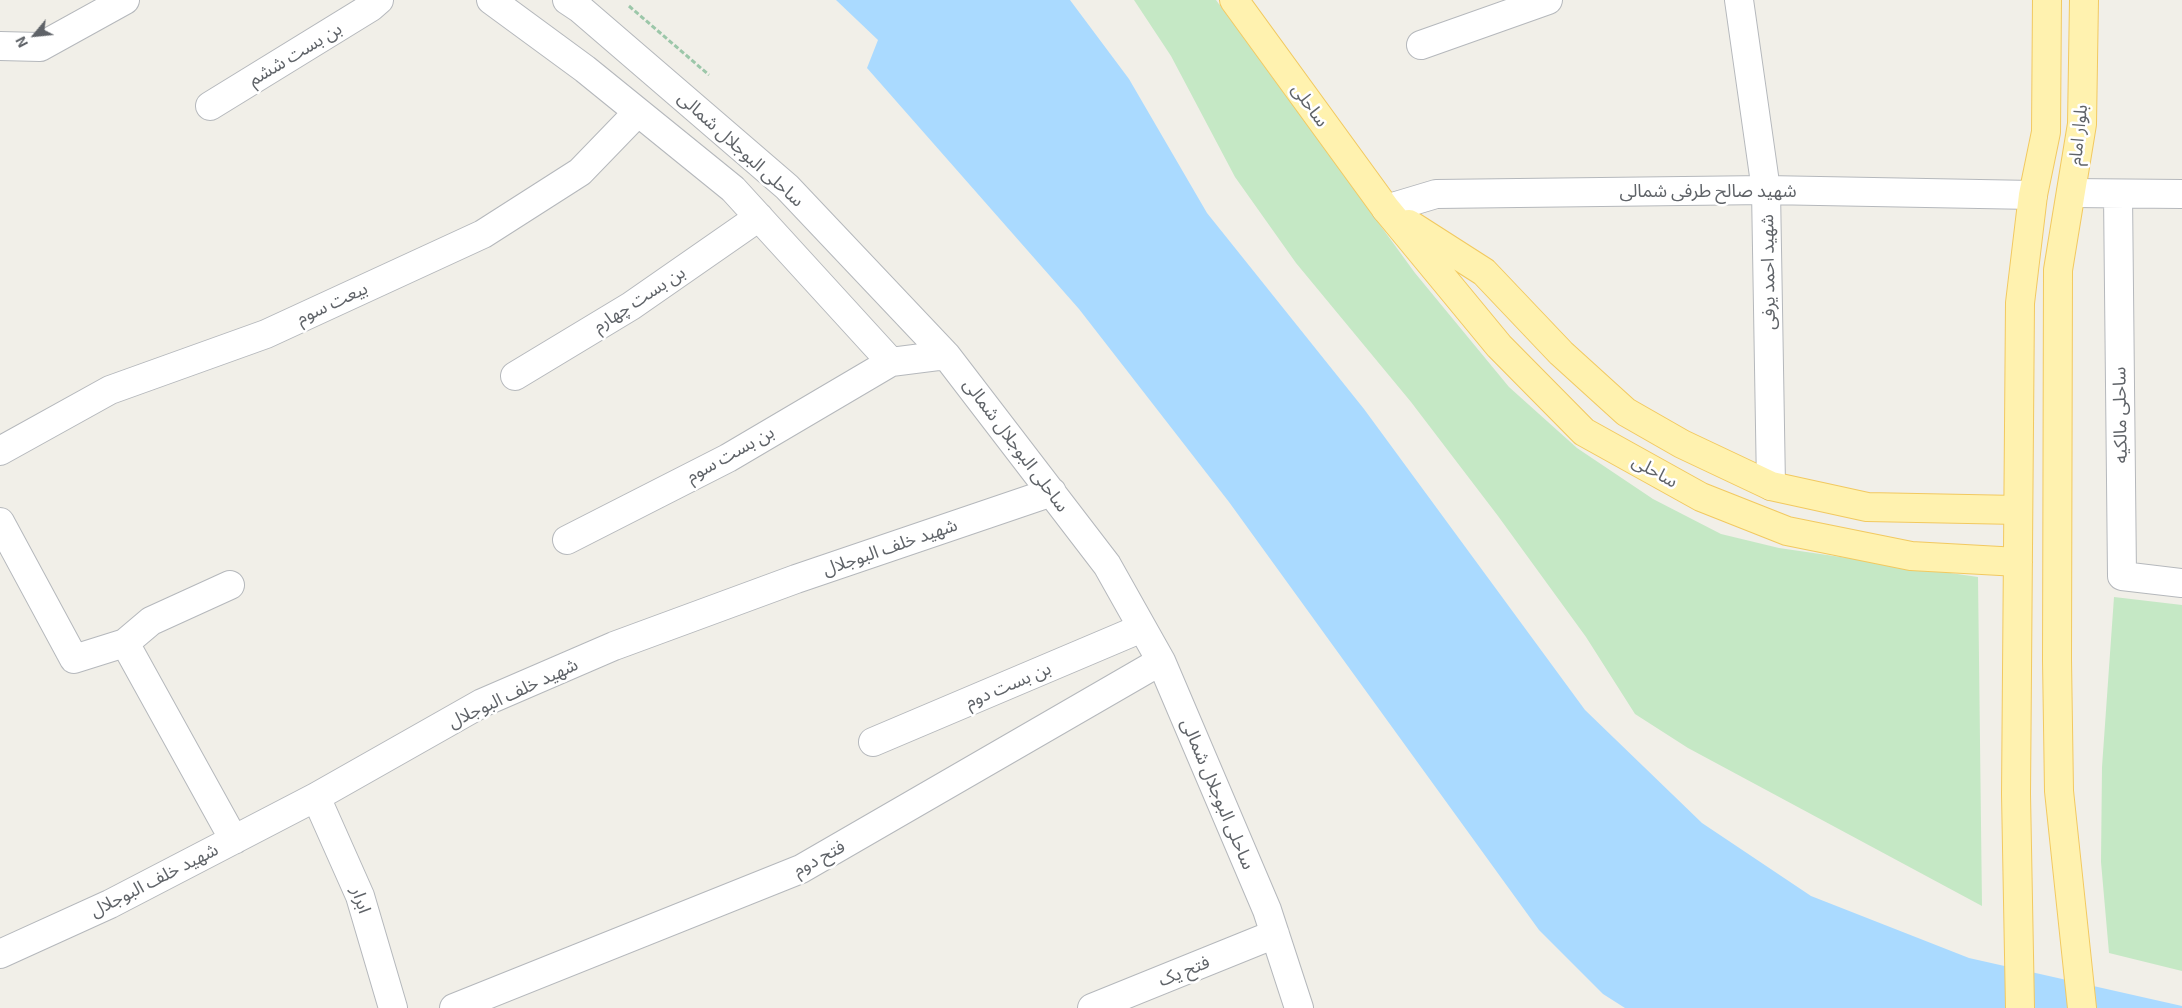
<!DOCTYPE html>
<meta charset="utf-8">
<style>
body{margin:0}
#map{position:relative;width:2182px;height:1008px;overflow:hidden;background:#f1efe8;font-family:"Exo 2",sans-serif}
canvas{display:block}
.north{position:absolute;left:10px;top:10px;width:50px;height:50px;-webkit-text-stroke:4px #fff;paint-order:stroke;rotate:242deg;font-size:14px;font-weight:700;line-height:20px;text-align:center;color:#5f6368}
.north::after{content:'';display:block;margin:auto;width:18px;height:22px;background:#5f6368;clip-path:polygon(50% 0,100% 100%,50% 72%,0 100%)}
</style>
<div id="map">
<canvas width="2182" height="1008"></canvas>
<div class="north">N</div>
</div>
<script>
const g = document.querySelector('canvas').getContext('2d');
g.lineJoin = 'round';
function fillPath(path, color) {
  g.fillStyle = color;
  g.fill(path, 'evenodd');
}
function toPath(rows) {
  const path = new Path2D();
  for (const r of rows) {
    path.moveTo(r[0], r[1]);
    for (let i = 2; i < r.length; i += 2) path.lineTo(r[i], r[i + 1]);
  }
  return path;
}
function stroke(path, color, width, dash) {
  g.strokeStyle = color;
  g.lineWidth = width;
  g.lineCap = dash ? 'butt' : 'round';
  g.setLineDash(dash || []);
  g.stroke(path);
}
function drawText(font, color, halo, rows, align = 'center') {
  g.font = font + ' "Exo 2","Noto Sans Arabic",sans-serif';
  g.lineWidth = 5;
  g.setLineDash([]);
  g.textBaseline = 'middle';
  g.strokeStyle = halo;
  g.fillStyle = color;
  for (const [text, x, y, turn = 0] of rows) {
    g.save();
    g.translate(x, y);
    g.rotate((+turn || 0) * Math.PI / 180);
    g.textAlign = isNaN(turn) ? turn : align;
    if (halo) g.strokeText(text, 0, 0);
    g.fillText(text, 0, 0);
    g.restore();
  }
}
const green = toPath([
 [1134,0,1216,0,1415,273,1509,387,1577,448,1653,499,1721,534,1779,548,1978,577,1982,906,1688,748,1635,714,1586,637,1498,516,1411,402,1296,263,1235,177,1171,56],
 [2114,597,2182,605,2182,971,2109,953,2101,862,2102,767]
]);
const water = toPath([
 [836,0,1070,0,1129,79,1207,213,1364,409,1585,710,1702,823,1811,896,1969,958,2182,1006,2182,1008,1625,1008,1603,994,1539,930,1229,502,1079,309,867,68,878,40]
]);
const path = toPath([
 [629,6,709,75]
]);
const minor = toPath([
 [491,0,585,69,733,189,891,362],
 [567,0,579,8,787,187,946,355,1107,565,1161,661,1267,910,1299,1008],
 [1739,0,1766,190,1771,486],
 [1421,45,1548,0],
 [0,46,40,47,125,0],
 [210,106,371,7,379,0],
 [2071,193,2182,194],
 [2118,194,2122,576,2182,583],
 [1386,209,1436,194,1766,190,2033,195],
 [515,376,631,306,759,217],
 [0,451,110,390,266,334,483,234,580,172,638,112],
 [0,522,74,659,125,643,234,840],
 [567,540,728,458,891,362,946,355],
 [125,643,151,621,230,585],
 [873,742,1142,628],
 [316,797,360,896,393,1008],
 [0,954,110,904,316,797,482,703,614,646,796,579,1052,492],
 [454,1008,801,869,1161,661],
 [1092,1008,1275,934]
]);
const major = toPath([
 [1234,0,1386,209,1499,346,1584,432,1701,497,1787,531,1911,556,2018,562],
 [1409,224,1484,272,1561,353,1626,412,1682,444,1771,486,1867,507,2018,510],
 [2020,1008,2016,794,2020,303,2033,195,2046,132,2047,0],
 [2082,1008,2059,791,2057,660,2058,270,2082,124,2084,0]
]);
const streetNames = [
 ["بن بست ششم",295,54,-31],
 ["ساحلی",1310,105,54],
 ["بلوار امام",2078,135,-84],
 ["ساحلی البوجلال شمالی",741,149,42],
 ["شهید صالح طرفی شمالی",1708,191],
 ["شهید احمد یرفی",1768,272,-91],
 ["بن بست چهارم",639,299,-33],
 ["بیعت سوم",332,303,-25],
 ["ساحلی مالکیه",2120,415,-91],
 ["ساحلی البوجلال شمالی",1016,445,53],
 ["بن بست سوم",730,454,-29],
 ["ساحلی",1655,471,29],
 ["شهید خلف البوجلال",890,547,-19],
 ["بن بست دوم",1008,685,-23],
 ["شهید خلف البوجلال",513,693,-25],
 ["ساحلی البوجلال شمالی",1218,794,67],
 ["فتح دوم",819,858,-28],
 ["شهید خلف البوجلال",154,880,-27],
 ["ابرار",361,900,71],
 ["فتح یک",1184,971,-22]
];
fillPath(green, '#c5e8c5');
fillPath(water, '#aadaff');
stroke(minor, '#b5b8bc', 30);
stroke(major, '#f2c960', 30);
stroke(path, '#9cc7a9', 3, [5, 2.5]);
stroke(minor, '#fff', 28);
stroke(major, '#fff2af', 28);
drawText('18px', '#5f6368', '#fff', streetNames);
</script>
